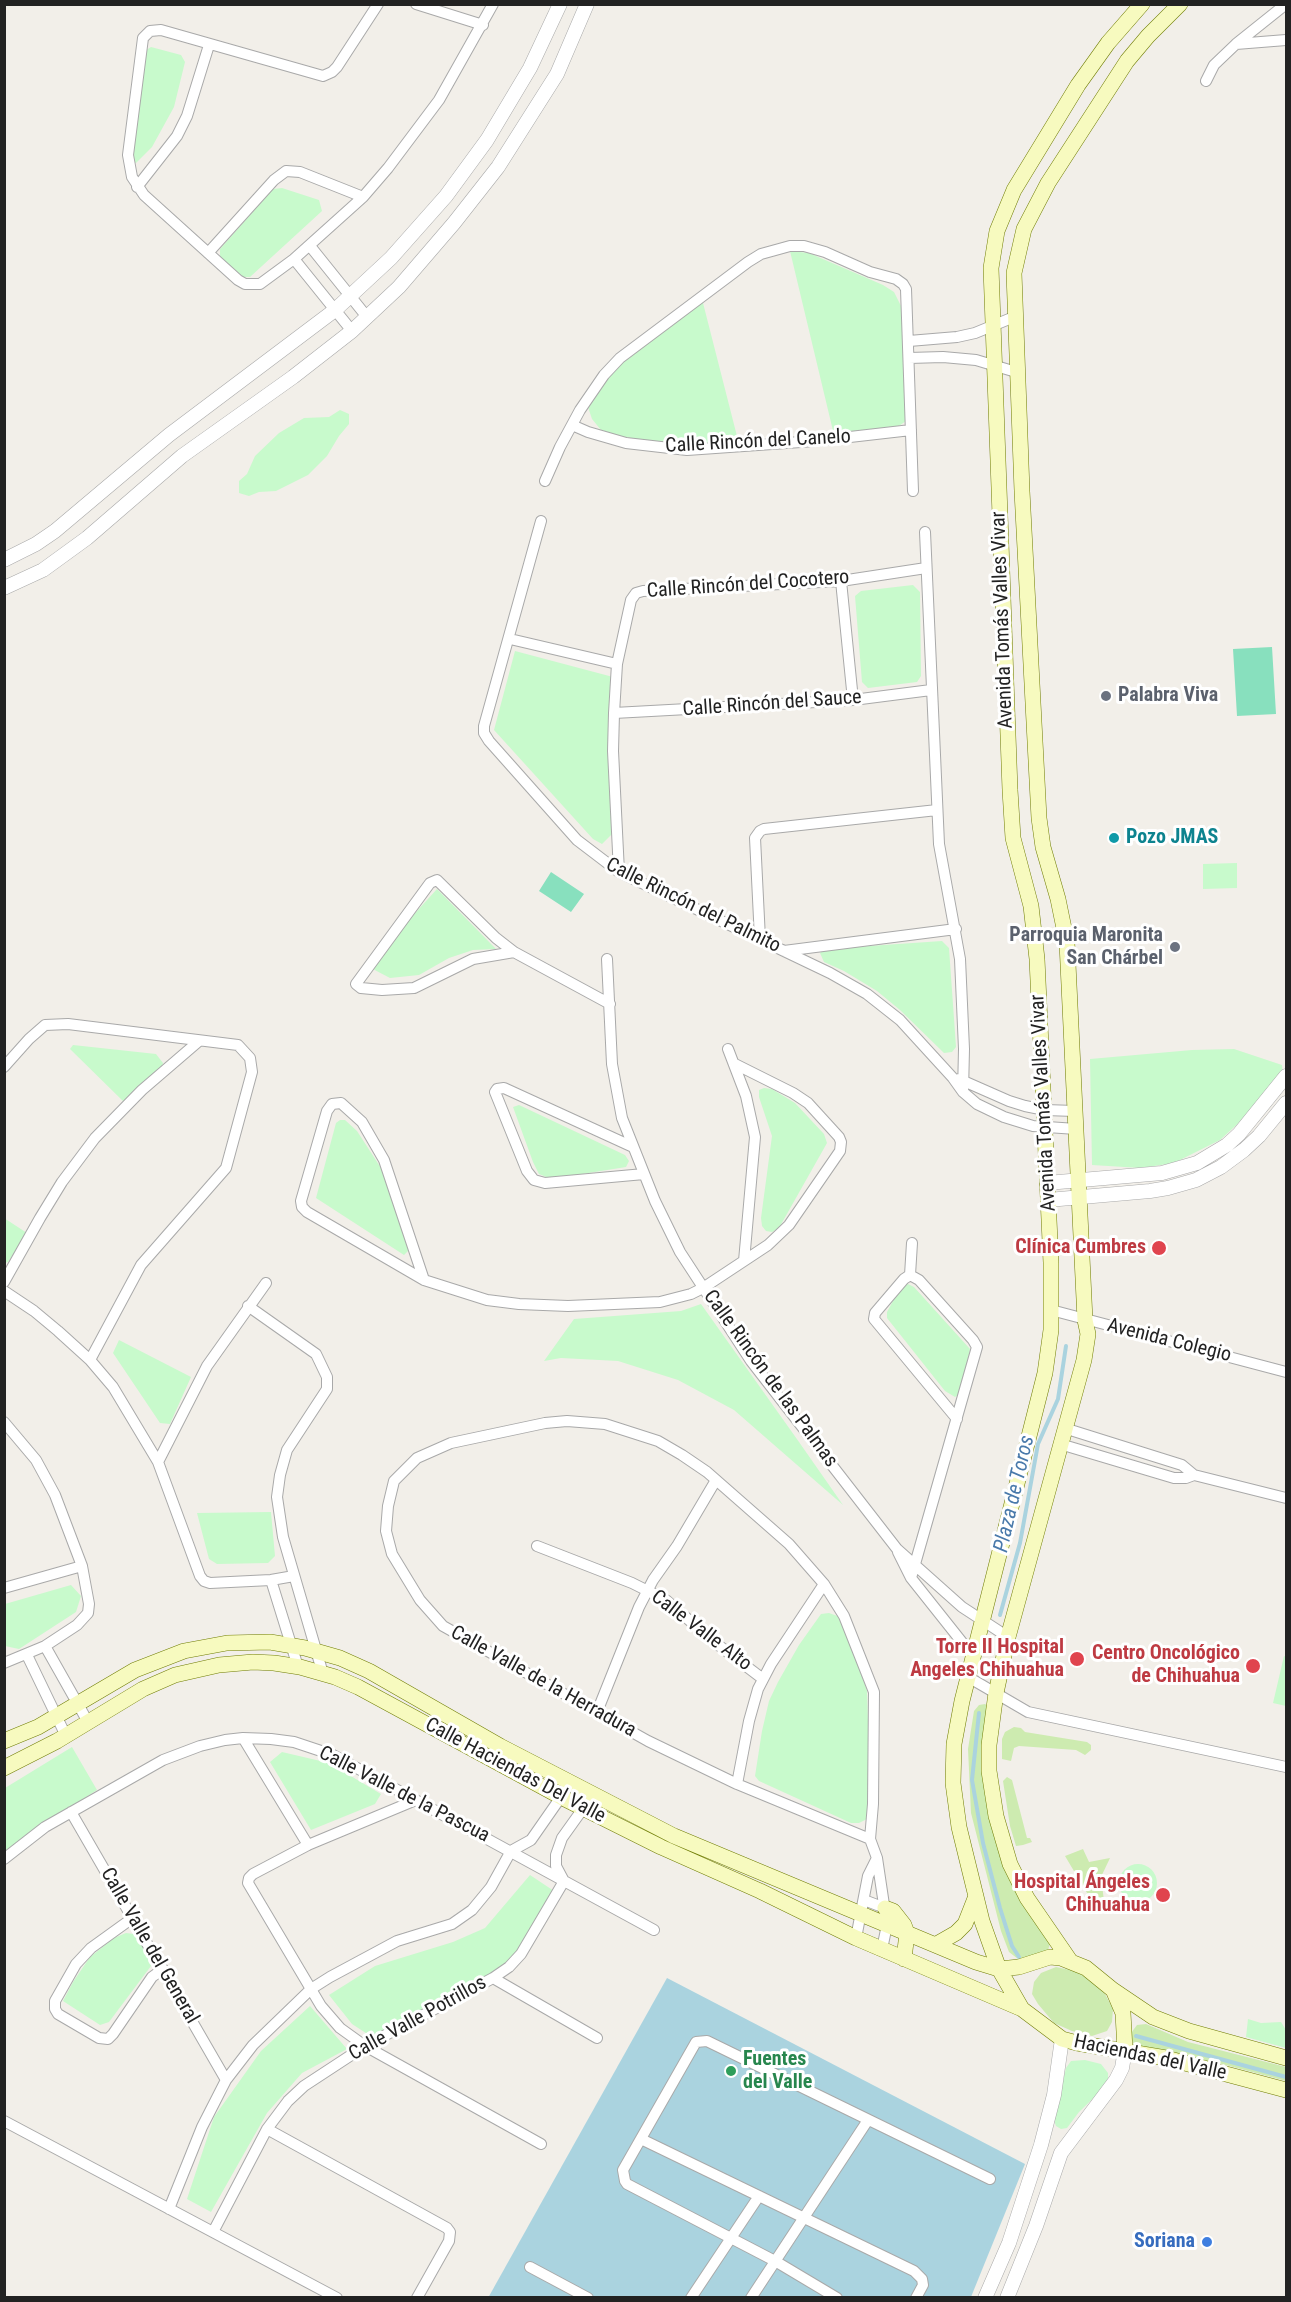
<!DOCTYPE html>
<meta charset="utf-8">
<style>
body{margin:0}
#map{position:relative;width:1291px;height:2302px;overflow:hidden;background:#f2efe9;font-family:"Roboto Condensed",sans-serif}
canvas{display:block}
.frame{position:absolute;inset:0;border:6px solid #222;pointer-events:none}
</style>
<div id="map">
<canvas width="1291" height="2302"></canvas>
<div class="frame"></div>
</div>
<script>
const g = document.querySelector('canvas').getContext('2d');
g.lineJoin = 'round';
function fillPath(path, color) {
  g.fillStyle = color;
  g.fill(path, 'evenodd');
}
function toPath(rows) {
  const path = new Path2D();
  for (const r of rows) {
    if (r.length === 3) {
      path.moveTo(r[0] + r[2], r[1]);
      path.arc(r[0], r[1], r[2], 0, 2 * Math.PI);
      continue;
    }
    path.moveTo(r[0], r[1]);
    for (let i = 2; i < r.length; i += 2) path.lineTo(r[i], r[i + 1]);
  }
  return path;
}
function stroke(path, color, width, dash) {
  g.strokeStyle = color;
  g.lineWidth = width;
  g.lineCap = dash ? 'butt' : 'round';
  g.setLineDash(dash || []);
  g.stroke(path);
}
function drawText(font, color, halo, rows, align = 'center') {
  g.font = font + ' "Roboto Condensed",sans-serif';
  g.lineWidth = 6;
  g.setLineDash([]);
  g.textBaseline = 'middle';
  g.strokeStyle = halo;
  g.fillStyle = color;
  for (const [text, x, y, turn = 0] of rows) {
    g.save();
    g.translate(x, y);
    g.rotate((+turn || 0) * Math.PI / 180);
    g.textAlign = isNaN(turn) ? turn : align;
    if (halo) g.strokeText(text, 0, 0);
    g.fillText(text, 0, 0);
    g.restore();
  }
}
const grass = toPath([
 [985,1704,990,1708,993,1817,1050,1944,1047,1953,1029,1960,1018,1959,1009,1952,1001,1931,971,1813,968,1749,974,1711,979,1705],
 [1014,1727,1021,1728,1025,1732,1087,1742,1091,1745,1091,1750,1085,1755,1076,1750,1019,1746,1014,1748,1011,1761,1002,1759,1002,1739,1005,1732],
 [1007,1777,1012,1780,1027,1838,1030,1838,1032,1842,1023,1845,1016,1846,1010,1826,1003,1781],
 [1083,1849,1089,1862,1110,1858,1101,1877,1104,1901,1099,1913,1065,1856],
 [1056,1967,1075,1971,1094,1982,1105,1994,1113,2009,1112,2022,1107,2031,1092,2036,1072,2031,1054,2023,1038,2004,1032,1994,1034,1982,1041,1973],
 [1146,2024,1188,2042,1286,2067,1286,2081,1222,2064,1135,2046,1131,2039,1131,2033,1137,2025]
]);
const park = toPath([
 [151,47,181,55,185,62,174,107,152,147,136,163,131,160,143,52],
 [282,188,319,200,322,211,250,277,241,277,220,257,220,249,273,189],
 [790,251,809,253,883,285,894,292,902,308,906,421,896,428,834,435],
 [702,299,739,444,698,450,620,436,601,430,592,419,588,407,611,372],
 [340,410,349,414,349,424,339,436,327,456,308,475,276,491,259,492,249,496,239,493,239,481,247,474,255,456,279,433,304,418,329,417],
 [913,585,920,592,921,676,917,682,868,688,862,682,855,596,861,591],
 [515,651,613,677,615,685,612,834,602,844,593,839,494,730],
 [1237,863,1237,888,1203,889,1203,864],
 [437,889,496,949,473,950,449,958,419,975,390,978,367,966],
 [942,941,949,948,956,1047,952,1052,944,1053,900,1010,877,991,844,971,824,962,820,953,825,949],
 [73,1045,156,1054,163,1063,161,1072,126,1104,70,1049],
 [1234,1049,1282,1065,1283,1074,1255,1108,1220,1140,1174,1163,1141,1168,1092,1165,1090,1059,1192,1050],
 [764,1088,772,1089,795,1103,824,1134,827,1143,779,1228,772,1232,766,1231,762,1226,761,1218,772,1136,759,1097,759,1090],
 [519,1105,625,1155,629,1161,626,1167,551,1179,539,1174,533,1162,513,1107],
 [340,1120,345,1120,357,1131,381,1168,409,1250,404,1255,316,1198,336,1123],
 [4,1218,27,1233,8,1262,5,1263],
 [908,1284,914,1287,970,1349,961,1393,955,1397,945,1391,887,1318,887,1312,900,1288],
 [701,1304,799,1442,843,1505,734,1410,678,1380,618,1361,561,1358,544,1361,574,1319,681,1311],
 [119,1340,191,1377,170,1424,160,1423,113,1353],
 [271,1512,275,1556,268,1563,217,1564,209,1559,197,1513],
 [71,1585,81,1596,76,1612,19,1649,5,1646,5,1604],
 [829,1613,840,1617,851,1638,867,1691,870,1778,867,1819,859,1823,851,1823,759,1781,755,1776,762,1731,769,1701,778,1682,799,1645,821,1614],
 [1284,1656,1286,1657,1286,1706,1273,1703],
 [72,1747,97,1790,17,1842,5,1854,5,1788],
 [282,1752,329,1763,381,1794,375,1804,311,1830,270,1762],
 [1138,1883,19],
 [530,1875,557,1893,523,1950,495,1974,372,2037,352,2024,329,1995,375,1966,453,1942,485,1928],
 [126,1933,134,1934,146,1952,151,1966,109,2022,100,2025,63,2001,73,1982,90,1957,114,1938],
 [310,2006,347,2049,302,2073,267,2113,211,2212,187,2199,214,2117,261,2051],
 [1248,2019,1261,2023,1281,2022,1286,2030,1286,2048,1246,2037],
 [1085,2060,1101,2064,1108,2073,1108,2084,1079,2112,1067,2128,1061,2129,1056,2126,1054,2120,1066,2068,1071,2061]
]);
const pitch = toPath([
 [1272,647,1276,714,1237,716,1233,649],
 [551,872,584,894,571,912,539,891]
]);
const water = toPath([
 [667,1978,1025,2164,971,2297,488,2298]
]);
const stream = toPath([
 [1000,1615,1020,1543,1038,1444,1058,1399,1066,1346],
 [979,1713,972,1780,983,1843,1000,1908,1012,1946,1019,1957],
 [1136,2036,1286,2077]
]);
const minor = toPath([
 [378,4,337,67,332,72,323,76,161,30,150,31,143,38,128,155,132,177,144,195,238,280,245,284,260,284,294,259,363,197,388,168,439,100,493,4],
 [416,4,483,25],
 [1236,44,1286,40],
 [1206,81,1214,65,1236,44,1286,4],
 [137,187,177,136,187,116,209,45],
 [310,246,367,317],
 [208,253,274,180,286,171,300,172,363,197],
 [294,259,352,331],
 [909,341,957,337,975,333,1014,317],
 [909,358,943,357,976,360,1016,372],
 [572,425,588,432,626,443,687,450,815,441,911,430],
 [545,481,560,447,580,410,604,375,620,358,748,262,761,254,790,246,804,246,825,252,870,272,896,279,903,284,906,289,913,491],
 [541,521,484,726,484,733,489,741,577,840,619,872,830,973,867,994,900,1020,953,1078,963,1092,977,1104,1004,1117,1033,1126,1076,1129],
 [925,532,939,844,960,959,964,1049,963,1092],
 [841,581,853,700],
 [510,639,617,664],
 [614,713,853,700,931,690],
 [619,872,613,751,614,713,617,664,631,600,636,593,643,591,841,581,926,568],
 [760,939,755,838,760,831,764,829,937,810],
 [784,951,956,929],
 [514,952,473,959,414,988,382,990,361,988,356,984,430,883,437,880,496,938,514,952,610,1004],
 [607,959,612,1064,622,1118,655,1201,680,1252,751,1361,897,1549,962,1607,1008,1637],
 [728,1049,746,1096,755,1137,744,1261],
 [4,1067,29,1039,45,1025,68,1024,238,1045,250,1058,252,1072,226,1168,141,1265,90,1360],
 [959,1079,1009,1101,1025,1106,1045,1110,1075,1111],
 [633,1147,504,1088,497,1089,495,1092,527,1171,534,1180,545,1183,644,1174],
 [910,1275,919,1280,973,1340,977,1347,911,1578],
 [910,1275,904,1279,875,1313,874,1319,957,1419],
 [910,1275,912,1243],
 [424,1280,384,1160,362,1122,341,1103,332,1104,327,1111,301,1201,302,1207,307,1212,424,1280,487,1300,519,1304,568,1306,660,1302,691,1294,703,1288,768,1245,789,1225,840,1151,841,1142,839,1137,808,1103,793,1093,735,1064],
 [4,1282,40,1218,62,1182,95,1138,142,1090,199,1041],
 [4,1291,34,1311,58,1331,90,1360,113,1387,158,1462,200,1576,204,1581,210,1583,271,1580,294,1576],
 [248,1306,316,1354,327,1377,327,1389,287,1450,280,1475,277,1497,283,1537,323,1674],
 [1051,1310,1286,1372],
 [4,1422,36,1460,55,1495,82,1566,89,1604,88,1613,77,1625,45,1646,4,1663],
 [1060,1444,1174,1478,1186,1478,1194,1475,1182,1465,1064,1428],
 [158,1462,207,1366,266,1283],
 [1194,1475,1286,1498],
 [537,1546,632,1583,666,1600,713,1641,763,1679],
 [898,1552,911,1578,973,1656],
 [271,1580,298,1667],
 [4,1588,82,1566],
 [45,1646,88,1722],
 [27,1655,66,1736],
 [968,1677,1028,1712,1286,1767],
 [597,1712,639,1607,653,1580,677,1546,716,1480],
 [243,1738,308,1845],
 [737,1784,749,1721,758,1689,771,1664,824,1584],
 [416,1800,308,1845,253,1874,249,1878,248,1883,321,2006,340,2028,365,2046,541,2144],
 [71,1812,226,2080],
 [870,1839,737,1784,648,1741,443,1626,420,1600,392,1554,386,1531,388,1506,394,1481,417,1458,451,1443,545,1423,567,1421,605,1424,658,1441,682,1455,707,1472,789,1544,824,1584,844,1616,874,1692,873,1804,870,1839,877,1858,887,1925,882,1949],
 [4,1859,45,1827,163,1760,200,1746,225,1740,243,1738,271,1739,294,1742,333,1755,654,1930],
 [864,1900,885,1908],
 [134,1917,91,1948,76,1964,55,2001,55,2009,58,2014,99,2038,108,2039,113,2034,152,1977,163,1969],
 [856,1938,868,1876,877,1858],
 [493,1978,597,2038],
 [4,2121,337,2298],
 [267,2129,447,2228,450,2232,449,2241,417,2298],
 [641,2139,914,2271,922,2279,923,2285,916,2298],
 [169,2209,202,2127,226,2080,253,2045,311,1989,330,1977,397,1941,452,1924,472,1910,491,1887,511,1851,531,1840,570,1784],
 [213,2232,267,2129,288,2101,304,2086,365,2046,493,1978,509,1967,521,1954,564,1881,556,1866,556,1855,562,1838,592,1796],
 [530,2267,588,2298],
 [691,2298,759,2196],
 [751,2298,868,2120],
 [837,2298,775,2261,627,2184,625,2181,623,2170,696,2042,707,2041,990,2179]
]);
const tertiary = toPath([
 [4,560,36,544,55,531,169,435,335,310,391,258,446,196,487,140,530,68,560,4],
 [4,588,43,570,87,538,182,456,293,377,352,331,399,287,454,223,498,167,557,74,587,4],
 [1047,1183,1162,1173,1197,1163,1227,1145,1239,1134,1286,1076],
 [1048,1200,1150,1191,1168,1188,1196,1180,1221,1167,1244,1150,1259,1136,1286,1103],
 [985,2298,1009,2243,1041,2145,1054,2095,1062,2039],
 [1007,2298,1036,2226,1061,2153,1116,2080,1122,2068,1125,2050]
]);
const secondary = toPath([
 [1180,4,1148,36,1127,61,1048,183,1024,229,1014,273,1022,491,1039,818,1043,847,1058,899,1067,943,1085,1320,1088,1334,1084,1360,1008,1637,996,1693,989,1745,989,1771,996,1816,1010,1864,1027,1898,1071,1962,1086,1968,1113,1990,1153,2017,1189,2031,1286,2058],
 [4,1741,38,1727,135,1670,184,1651,227,1643,270,1642,305,1648,340,1658,369,1671,500,1746,674,1836,976,1962,999,1969,1019,1967,1050,1957,1061,1958,1071,1962],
 [4,1768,57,1741,143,1689,175,1675,219,1665,253,1662,274,1663,300,1667,335,1677,358,1687,561,1797,661,1847,760,1891,856,1938,1022,2009,1062,2039,1077,2043,1166,2058,1286,2090],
 [885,1908,893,1911,904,1925,907,1933,904,1959],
 [935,1945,956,1933,965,1924,976,1896],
 [1114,1992,1123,2013,1125,2050],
 [1022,2009,999,1969,982,1921,959,1827,953,1783,954,1744,962,1701,1045,1373,1051,1330,1051,1263,1037,959,1031,906,1013,838,1010,790,991,268,997,231,1014,190,1078,85,1108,43,1142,4]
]);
const markers = [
 [1106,696,6,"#6b7280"],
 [1114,838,6,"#0f9aa8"],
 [1175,947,6,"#6b7280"],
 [1159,1248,8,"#e0444e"],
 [1077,1659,8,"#e0444e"],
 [1253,1666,8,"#e0444e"],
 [1163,1895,8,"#e0444e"],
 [731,2071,6,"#2e9e5b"],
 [1207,2242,6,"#3f7fe0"]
];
const streetNames = [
 ["Calle Rincón del Canelo",758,442,-3],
 ["Calle Rincón del Cocotero",748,585,-4],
 ["Avenida Tomás Valles Vivar",1003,620,-92],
 ["Calle Rincón del Sauce",772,704,-4],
 ["Calle Rincón del Palmito",693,906,26],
 ["Avenida Tomás Valles Vivar",1044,1103,-93],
 ["Avenida Colegio",1169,1341,14],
 ["Calle Rincón de las Palmas",770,1379,54],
 ["Calle Valle Alto",701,1631,37],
 ["Calle Valle de la Herradura",543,1682,29],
 ["Calle Haciendas Del Valle",515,1771,28],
 ["Calle Valle de la Pascua",404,1795,27],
 ["Calle Valle del General",149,1946,60],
 ["Calle Valle Potrillos",418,2019,-29],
 ["Haciendas del Valle",1150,2058,12]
];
const worshipNames = [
 ["Palabra Viva",1118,696],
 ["Parroquia Maronita",1163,936,"right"],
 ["San Chárbel",1163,959,"right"]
];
const cultureNames = [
 ["Pozo JMAS",1126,838]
];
const healthNames = [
 ["Clínica Cumbres",1146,1248],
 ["Torre II Hospital",1064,1648],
 ["Angeles Chihuahua",1064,1671],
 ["Centro Oncológico",1240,1654],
 ["de Chihuahua",1240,1677],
 ["Hospital Ángeles",1150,1883],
 ["Chihuahua",1150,1906]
];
const leisureNames = [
 ["Fuentes",743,2060],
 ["del Valle",743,2083]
];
const shopNames = [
 ["Soriana",1195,2242]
];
const waterNames = [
 ["Plaza de Toros",1015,1494,-77]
];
fillPath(grass, '#cdebb0');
fillPath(park, '#c8facc');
fillPath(pitch, '#88e0be');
fillPath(water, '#aad3df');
stroke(stream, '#aad3df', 4);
stroke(minor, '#a9a9a9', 12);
stroke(tertiary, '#a9a9a9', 15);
stroke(secondary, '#707d05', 16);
stroke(minor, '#fff', 10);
stroke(tertiary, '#fff', 14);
stroke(secondary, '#f7fabf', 15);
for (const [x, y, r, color] of markers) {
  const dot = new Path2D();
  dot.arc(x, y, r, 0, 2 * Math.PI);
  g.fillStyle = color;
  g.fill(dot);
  stroke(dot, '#fff', 2);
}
drawText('20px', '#222', '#fff', streetNames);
drawText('bold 20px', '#5b616d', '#fff', worshipNames, 'left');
drawText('bold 20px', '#0d838f', '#fff', cultureNames, 'left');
drawText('bold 20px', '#be3a42', '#fff', healthNames, 'right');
drawText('bold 20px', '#27864d', '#fff', leisureNames, 'left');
drawText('bold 20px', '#366cbe', '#fff', shopNames, 'right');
drawText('italic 21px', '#4a7aab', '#fff', waterNames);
</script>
